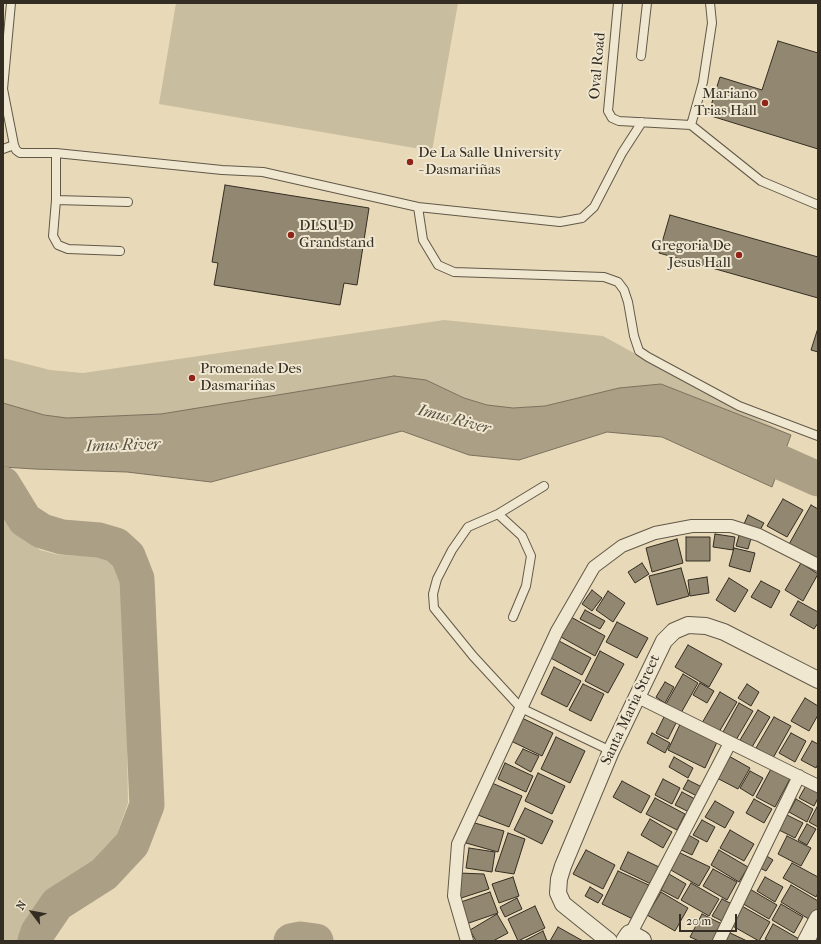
<!DOCTYPE html>
<meta charset="utf-8">
<style>
body{margin:0}
#map{position:relative;width:821px;height:944px;overflow:hidden;background:#e8dab8;font-family:"IM FELL French Canon",serif}
canvas{display:block}
.frame{position:absolute;inset:0;border:4px solid #342d23;pointer-events:none}
.north{position:absolute;left:12px;top:892px;width:40px;height:40px;-webkit-text-stroke:3px #f0e7d1;paint-order:stroke;rotate:302deg;font-size:11px;font-weight:700;line-height:16px;text-align:center;color:#342d23}
.north::after{content:'';display:block;margin:auto;width:14px;height:18px;background:#342d23;clip-path:polygon(50% 0,100% 100%,50% 72%,0 100%)}
.scale{position:absolute;left:679px;top:914px;width:58px;height:18px;box-sizing:border-box;border:2px solid #342d23;border-top:0;padding-left:5px;font-size:12px;line-height:14px;white-space:nowrap;color:#342d23;-webkit-text-stroke:3px #f0e7d1;paint-order:stroke}
</style>
<div id="map">
<canvas width="821" height="944"></canvas>
<div class="frame"></div>
<div class="north">N</div>
<div class="scale">20 m</div>
</div>
<script>
const g = document.querySelector('canvas').getContext('2d');
g.lineJoin = 'round';
function fillPath(path, color) {
  g.fillStyle = color;
  g.fill(path, 'evenodd');
}
function toPath(rows) {
  const path = new Path2D();
  for (const r of rows) {
    path.moveTo(r[0], r[1]);
    for (let i = 2; i < r.length; i += 2) path.lineTo(r[i], r[i + 1]);
  }
  return path;
}
function stroke(path, color, width, dash) {
  g.strokeStyle = color;
  g.lineWidth = width;
  g.lineCap = dash ? 'butt' : 'round';
  g.setLineDash(dash || []);
  g.stroke(path);
}
function drawText(font, color, halo, rows, align = 'center') {
  g.font = font + ' "IM FELL French Canon",serif';
  g.lineWidth = 4;
  g.setLineDash([]);
  g.textBaseline = 'middle';
  g.strokeStyle = halo;
  g.fillStyle = color;
  for (const [text, x, y, turn = 0] of rows) {
    g.save();
    g.translate(x, y);
    g.rotate((+turn || 0) * Math.PI / 180);
    g.textAlign = isNaN(turn) ? turn : align;
    if (halo) g.strokeText(text, 0, 0);
    g.fillText(text, 0, 0);
    g.restore();
  }
}
const green = toPath([
 [176,3,458,3,432,151,159,104],
 [444,320,603,336,729,405,791,435,661,384,619,388,545,406,513,408,487,405,464,398,426,380,161,414,67,418,44,415,3,403,3,358,50,370,83,373],
 [3,509,19,534,40,550,59,555,98,556,107,560,118,565,124,584,128,803,116,837,96,863,60,885,45,897,34,912,22,941,3,941]
]);
const water = toPath([
 [394,376,426,380,464,398,487,405,513,408,545,406,619,388,661,384,791,435,772,487,662,437,607,432,519,460,469,455,402,431,211,482,127,472,34,469,3,467,3,403,44,415,67,418,161,414,394,376]
]);
const river = toPath([
 [737,443,818,479],
 [3,484,25,520,42,531,62,537,99,540,116,545,128,556,137,579,147,805,132,844,104,874,57,904,38,932,35,941],
 [291,941,301,939,316,941]
]);
const building = toPath([
 [778,41,818,53,818,149,708,115,720,77,762,90,778,41],
 [225,185,369,208,357,285,344,283,340,305,214,285,218,263,212,262,225,185],
 [670,215,818,257,818,298,659,253,670,215],
 [818,328,818,352,811,350,818,328],
 [783,499,803,510,787,537,767,526,783,499],
 [811,505,818,509,818,563,788,546,811,505],
 [748,515,764,523,759,532,744,524,748,515],
 [740,532,752,535,748,549,736,546,740,532],
 [715,534,735,537,733,550,713,547,715,534],
 [686,537,710,537,710,561,686,561,686,537],
 [677,539,683,563,652,572,646,548,677,539],
 [734,548,755,553,750,572,729,566,734,548],
 [642,563,649,574,635,583,628,572,642,563],
 [801,563,818,574,803,601,785,590,801,563],
 [681,568,689,596,657,605,649,576,681,568],
 [707,577,709,593,690,596,688,580,707,577],
 [729,578,748,590,735,612,716,600,729,578],
 [761,581,780,591,771,608,751,597,761,581],
 [592,590,602,598,592,611,582,604,592,590],
 [608,591,625,603,613,622,596,610,608,591],
 [798,601,818,612,818,623,814,629,790,615,798,601],
 [585,610,605,621,600,629,580,619,585,610],
 [571,617,605,636,595,656,561,637,571,617],
 [617,622,648,638,637,658,606,642,617,622],
 [559,641,591,658,582,675,549,657,559,641],
 [688,645,722,664,709,687,675,667,688,645],
 [600,651,624,664,608,693,585,681,600,651],
 [554,667,581,681,567,707,541,694,554,667],
 [683,674,698,683,681,713,666,704,683,674],
 [665,682,674,687,665,703,656,697,665,682],
 [700,683,714,691,707,703,693,695,700,683],
 [583,684,604,694,591,721,569,710,583,684],
 [747,684,759,692,751,706,738,698,747,684],
 [720,692,737,702,719,732,702,723,720,692],
 [805,698,818,706,818,715,809,731,791,721,805,698],
 [739,703,753,711,736,740,723,732,739,703],
 [758,710,770,717,752,747,740,740,758,710],
 [665,715,677,721,668,739,656,733,665,715],
 [774,717,791,726,773,758,756,748,774,717],
 [522,718,553,733,542,756,511,741,522,718],
 [682,720,719,738,705,768,668,750,682,720],
 [652,733,670,743,665,753,647,743,652,733],
 [791,733,806,741,795,762,779,753,791,733],
 [556,737,585,751,570,783,541,769,556,737],
 [812,741,818,744,818,764,816,768,801,760,812,741],
 [523,749,539,756,531,772,515,763,523,749],
 [727,755,750,768,738,789,715,777,727,755],
 [674,757,693,768,688,778,669,767,674,757],
 [505,763,533,776,526,792,498,779,505,763],
 [772,767,791,777,775,807,756,797,772,767],
 [750,771,763,778,753,796,740,788,750,771],
 [538,773,565,786,552,814,525,801,538,773],
 [663,779,680,788,672,804,655,795,663,779],
 [688,780,704,788,699,797,683,789,688,780],
 [622,781,650,796,641,813,613,797,622,781],
 [808,782,818,788,818,798,814,806,799,798,808,782],
 [492,783,522,796,509,827,478,815,492,783],
 [682,792,695,799,689,812,675,805,682,792],
 [655,798,685,814,677,830,646,814,655,798],
 [754,799,772,809,764,823,746,813,754,799],
 [796,799,813,809,807,822,789,812,796,799],
 [715,801,734,812,725,828,705,817,715,801],
 [817,807,818,807,818,827,809,822,817,807],
 [525,808,553,821,542,844,514,830,525,808],
 [783,813,803,823,795,838,775,828,783,813],
 [650,819,672,832,663,848,641,835,650,819],
 [702,820,715,827,707,842,693,835,702,820],
 [471,822,504,831,498,852,466,843,471,822],
 [807,824,816,829,807,845,798,840,807,824],
 [730,830,754,844,744,861,720,848,730,830],
 [508,833,525,839,514,874,495,871,508,833],
 [685,833,699,841,692,855,677,848,685,833],
 [787,836,811,848,801,866,778,854,787,836],
 [469,848,495,852,492,872,466,868,469,848],
 [586,850,615,865,603,889,573,874,586,850],
 [719,850,748,867,739,882,711,865,719,850],
 [628,852,659,867,651,884,620,869,628,852],
 [678,852,710,867,699,886,669,869,678,852],
 [765,855,773,860,766,871,758,867,765,855],
 [792,863,818,877,818,893,816,897,783,878,792,863],
 [713,869,737,882,727,900,703,886,713,869],
 [618,871,653,887,637,921,602,904,618,871],
 [459,873,484,874,489,889,458,899,459,873],
 [669,874,686,884,678,899,661,890,669,874],
 [513,877,519,896,499,903,492,884,513,877],
 [765,877,783,887,775,902,757,891,765,877],
 [691,883,719,899,709,916,681,900,691,883],
 [791,885,818,901,818,911,812,921,781,902,791,885],
 [590,887,603,895,598,903,585,896,590,887],
 [748,888,777,905,769,919,740,902,748,888],
 [490,892,498,913,466,924,458,903,490,892],
 [661,892,688,908,675,931,647,915,661,892],
 [517,898,522,909,505,917,500,907,517,898],
 [722,899,732,904,722,921,712,916,722,899],
 [781,904,803,917,794,933,772,920,781,904],
 [740,905,770,922,759,941,729,924,740,905],
 [535,906,545,928,518,941,508,919,535,906],
 [497,914,508,933,493,941,476,941,470,930,497,914],
 [702,914,722,924,713,941,699,941,690,937,702,914],
 [773,924,801,940,801,941,769,941,765,939,773,924],
 [558,927,583,941,550,941,558,927],
 [543,931,547,941,524,941,543,931],
 [726,931,747,941,721,941,726,931]
]);
const service = toPath([
 [11,3,3,89,14,145,16,150,20,153,56,153,222,170,263,172,418,207,560,222,582,218,594,207,622,153,642,122],
 [618,3,608,111,612,118,619,121,691,125],
 [641,56,647,3],
 [691,125,761,181,818,205],
 [691,125,703,82,712,23,710,3],
 [3,149,14,145],
 [56,153,56,200,53,236,58,245,68,249,120,251],
 [56,200,128,202],
 [418,207,423,240,438,265,454,272,604,277,618,282,624,290,628,302,634,336,639,351,648,357,739,406,818,436],
 [544,486,498,514,468,527,452,550,437,579,433,594,434,608,473,656,521,708,611,751],
 [498,514,522,536,531,556,526,586,513,617]
]);
const pedestrian = toPath([
 [638,697,818,786],
 [630,935,730,743],
 [467,941,454,896,458,844,557,631,594,567,622,546,655,533,692,526,731,526,759,535,818,565],
 [719,941,799,776]
]);
const minor = toPath([
 [609,941,563,904,558,893,559,879,563,866,611,751,664,641,674,631,688,625,706,626,724,632,818,680],
 [806,941,818,918]
]);
const tertiary = toPath([
 [626,941,630,935,641,941]
]);
const markers = [
 [765,103,4,"#8f2418"],
 [410,162,4,"#8f2418"],
 [291,235,4,"#8f2418"],
 [739,255,4,"#8f2418"],
 [192,378,4,"#8f2418"]
];
const streetNames = [
 ["Oval Road",598,66,-85],
 ["Santa Maria Street",631,710,-65]
];
const poiNames = [
 ["Mariano",757,94,"right"],
 ["Trias Hall",757,111,"right"],
 ["De La Salle University",418,153],
 ["- Dasmariñas",418,170],
 ["DLSU-D",299,226],
 ["Grandstand",299,243],
 ["Gregoria De",731,246,"right"],
 ["Jesus Hall",731,263,"right"],
 ["Promenade Des",200,369],
 ["Dasmariñas",200,386]
];
const waterNames = [
 ["Imus River",454,420,15],
 ["Imus River",123,446,-2]
];
fillPath(green, '#c9bd9f');
fillPath(water, '#ab9f85');
stroke(water, '#7b715e', 1);
stroke(river, '#ab9f85', 35);
fillPath(building, '#928770');
stroke(building, '#342d23', 1);
stroke(service, '#615848', 10);
stroke(pedestrian, '#615848', 14);
stroke(minor, '#615848', 18);
stroke(tertiary, '#615848', 22);
stroke(service, '#f0e7d1', 8);
stroke(pedestrian, '#f0e7d1', 12);
stroke(minor, '#f0e7d1', 16);
stroke(tertiary, '#f0e7d1', 20);
for (const [x, y, r, color] of markers) {
  const dot = new Path2D();
  dot.arc(x, y, r, 0, 2 * Math.PI);
  g.fillStyle = color;
  g.fill(dot);
  stroke(dot, '#f0e7d1', 1.5);
}
drawText('15px', '#342d23', '#f0e7d1', streetNames);
drawText('15px', '#342d23', '#f0e7d1', poiNames, 'left');
drawText('italic 16px', '#584f40', '#f0e7d1', waterNames);
</script>
